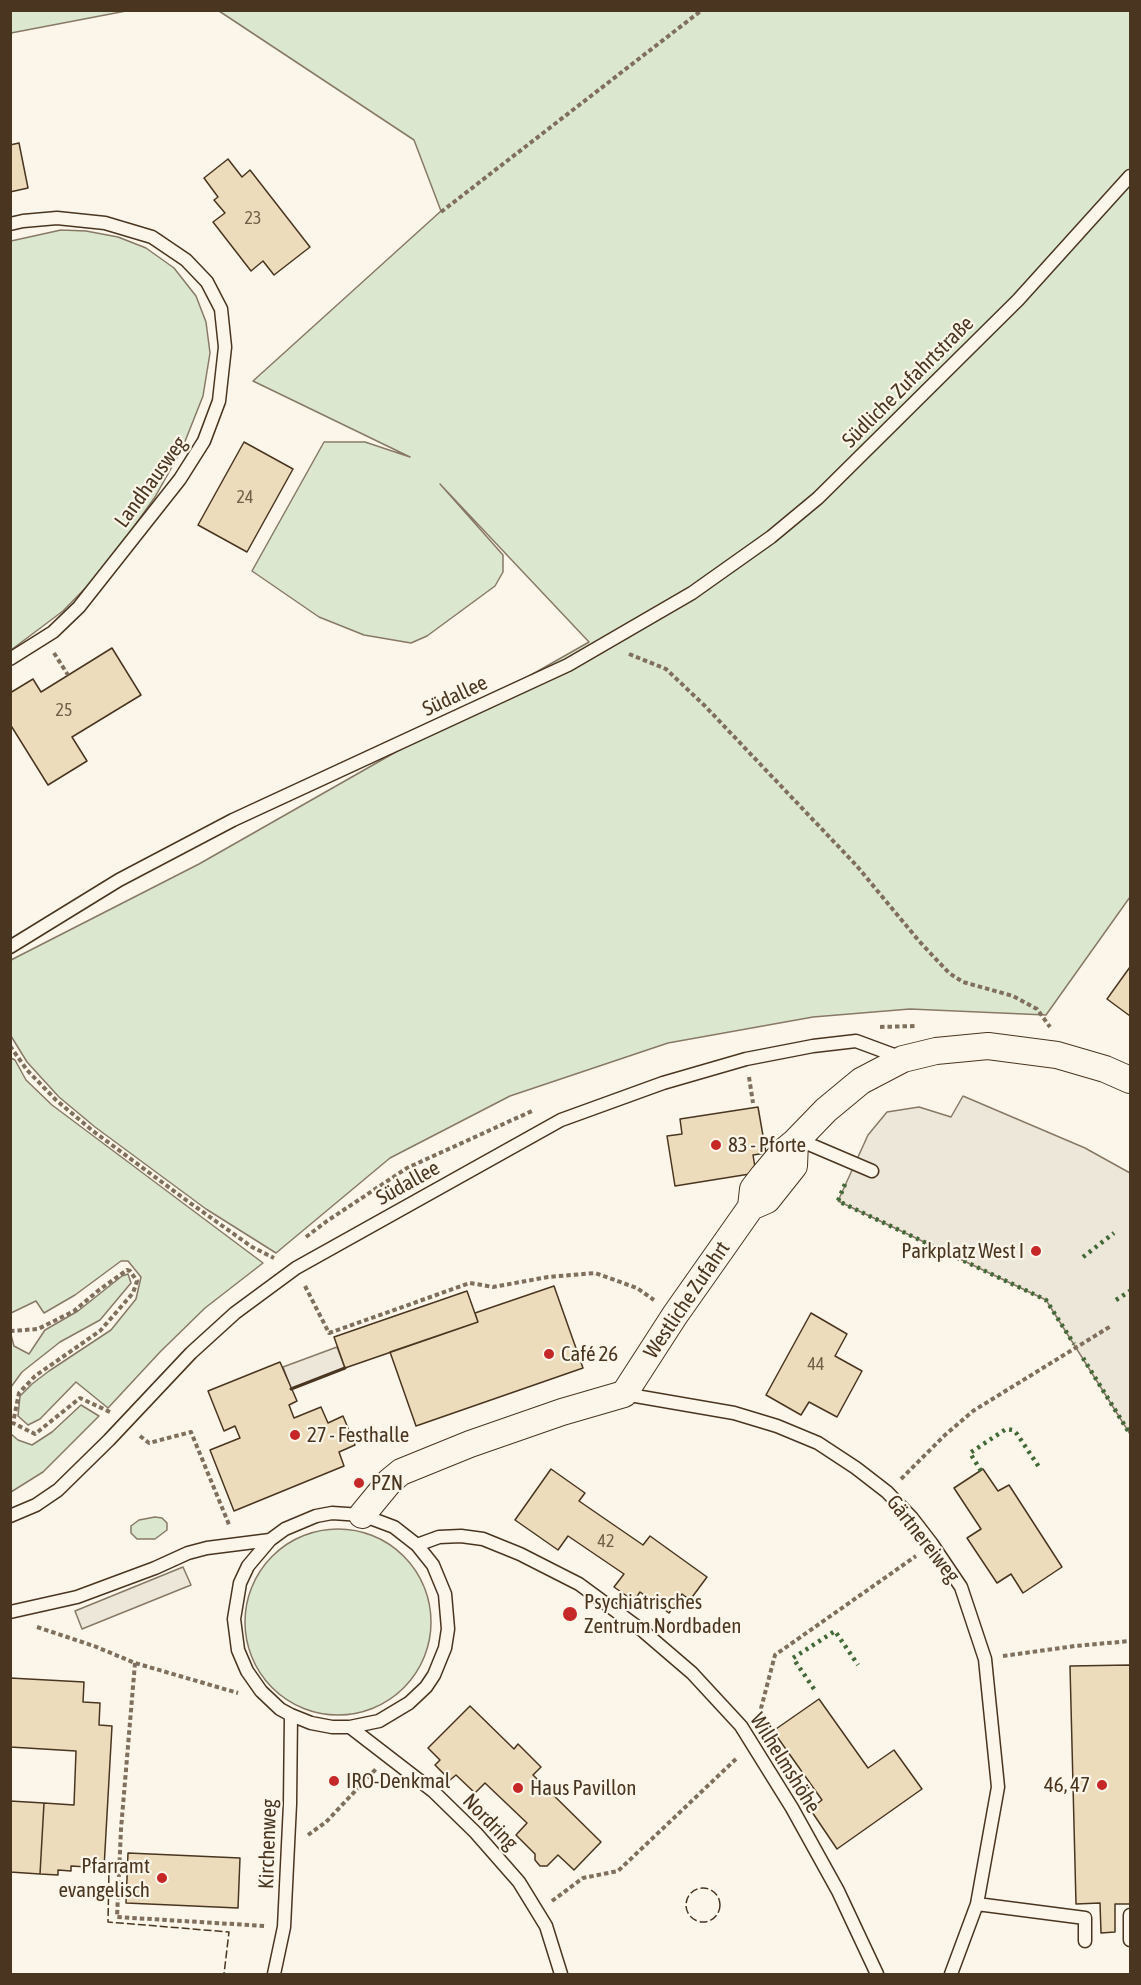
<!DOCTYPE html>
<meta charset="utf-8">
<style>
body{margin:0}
#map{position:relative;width:1141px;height:1985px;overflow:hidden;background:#fbf6e9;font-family:"Asap Condensed",sans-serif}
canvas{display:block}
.frame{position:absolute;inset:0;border:12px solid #4a3520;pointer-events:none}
</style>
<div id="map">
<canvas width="1141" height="1985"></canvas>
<div class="frame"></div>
</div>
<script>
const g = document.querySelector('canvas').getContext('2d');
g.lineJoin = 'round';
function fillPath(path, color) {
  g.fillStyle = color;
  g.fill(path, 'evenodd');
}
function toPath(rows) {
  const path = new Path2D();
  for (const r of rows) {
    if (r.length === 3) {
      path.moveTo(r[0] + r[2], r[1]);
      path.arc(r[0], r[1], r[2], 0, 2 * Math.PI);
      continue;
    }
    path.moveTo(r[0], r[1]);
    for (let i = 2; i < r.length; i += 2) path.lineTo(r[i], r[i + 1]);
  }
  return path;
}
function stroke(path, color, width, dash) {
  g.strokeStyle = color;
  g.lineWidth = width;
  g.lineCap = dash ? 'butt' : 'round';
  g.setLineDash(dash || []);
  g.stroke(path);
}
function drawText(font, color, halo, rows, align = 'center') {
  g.font = font + ' "Asap Condensed",sans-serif';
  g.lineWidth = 4.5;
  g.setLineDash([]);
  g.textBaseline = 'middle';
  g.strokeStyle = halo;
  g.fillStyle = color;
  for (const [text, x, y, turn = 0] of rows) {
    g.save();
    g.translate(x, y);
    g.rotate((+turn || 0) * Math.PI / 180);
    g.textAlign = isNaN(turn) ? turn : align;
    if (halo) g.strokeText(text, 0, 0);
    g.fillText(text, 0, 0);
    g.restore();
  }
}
const green = toPath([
 [11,10,126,10,126,11,11,33,11,10],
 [219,11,1130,11,1130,897,1046,1015,910,1009,813,1017,668,1043,510,1096,390,1158,276,1253,206,1209,95,1127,59,1097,27,1062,11,1036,11,960,199,864,589,642,440,484,503,555,503,572,495,586,427,636,411,643,364,635,319,617,252,571,324,442,365,442,410,457,253,381,441,211,414,140,219,11],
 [61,230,86,231,118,237,146,248,174,268,196,296,206,322,210,353,203,396,182,449,155,497,103,570,63,611,11,650,11,241,61,230],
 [11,1058,15,1060,26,1080,52,1105,263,1263,205,1308,160,1352,108,1408,76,1382,40,1419,28,1425,18,1416,20,1396,32,1384,49,1371,111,1330,136,1299,141,1277,128,1261,121,1261,75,1295,44,1313,36,1301,11,1313,11,1058],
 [128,1274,131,1283,100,1320,60,1342,22,1372,11,1387,11,1335,14,1346,29,1354,45,1330,78,1311,122,1276,128,1274],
 [81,1405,99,1416,43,1472,11,1492,11,1434,18,1440,32,1445,52,1432,81,1405],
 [155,1517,162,1518,167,1523,167,1530,155,1539,137,1539,131,1533,131,1526,139,1520,155,1517],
 [338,1622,93]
]);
const parking = toPath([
 [963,1096,1085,1148,1130,1173,1130,1434,1046,1300,838,1201,868,1135,887,1112,919,1107,951,1117,963,1096],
 [337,1347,345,1368,291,1389,283,1367,337,1347],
 [183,1567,191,1585,82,1629,75,1611,183,1567]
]);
const building = toPath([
 [19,143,28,188,10,192,10,145,19,143],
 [228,159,242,177,250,170,310,247,274,275,263,261,251,271,213,222,225,213,214,200,218,197,204,178,228,159],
 [244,442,293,469,247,552,198,525,244,442],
 [112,648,141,695,72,737,87,761,48,785,10,724,10,693,33,679,41,692,112,648],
 [1130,967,1130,1016,1107,999,1130,967],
 [758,1107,766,1153,753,1155,756,1173,675,1186,667,1136,682,1134,680,1119,758,1107],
 [554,1286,583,1368,416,1426,390,1352,478,1322,475,1313,554,1286],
 [467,1291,478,1322,345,1368,334,1337,467,1291],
 [811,1313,847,1334,835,1356,862,1371,837,1417,809,1402,801,1415,766,1395,811,1313],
 [280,1362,297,1401,289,1405,294,1418,321,1407,328,1423,343,1416,355,1445,339,1452,344,1466,234,1511,210,1450,240,1438,235,1426,224,1431,208,1391,280,1362],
 [551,1469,585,1493,579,1501,643,1545,650,1536,707,1577,690,1600,682,1594,669,1613,640,1592,634,1601,614,1587,624,1574,568,1536,558,1550,515,1520,551,1469],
 [983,1469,998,1491,1009,1485,1062,1567,1023,1593,1011,1574,997,1583,967,1538,981,1529,954,1488,983,1469],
 [1130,1665,1130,1904,1115,1904,1115,1932,1101,1933,1100,1903,1076,1904,1070,1666,1130,1665],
 [10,1678,84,1682,83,1702,100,1703,99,1725,112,1726,104,1868,71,1866,71,1871,58,1870,58,1875,40,1874,44,1803,74,1805,76,1751,10,1747,10,1678],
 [819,1699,868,1768,894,1750,922,1789,837,1849,810,1809,822,1800,773,1731,819,1699],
 [470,1706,514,1749,518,1744,541,1767,533,1775,601,1842,574,1870,558,1855,547,1866,540,1866,535,1860,535,1854,516,1835,527,1823,485,1783,475,1793,456,1775,450,1780,435,1765,440,1760,428,1748,470,1706],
 [10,1801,44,1803,40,1874,10,1872,10,1801],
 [128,1853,240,1858,238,1908,126,1903,128,1853]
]);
const path = toPath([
 [441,212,702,10],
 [54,653,68,675],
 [629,654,666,669,705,706,856,865,919,941,949,973,963,982,1013,996,1037,1009,1050,1027],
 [880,1027,915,1026],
 [10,1046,27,1070,56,1100,93,1131,186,1200,252,1247,274,1258],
 [749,1077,753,1103],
 [306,1237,327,1221,407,1168,532,1111],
 [305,1286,329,1333,470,1283,493,1287,548,1277,595,1273,637,1288,654,1300],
 [10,1331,38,1329,74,1311,99,1290,127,1270,130,1271,137,1281,133,1293,100,1331,35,1376,19,1393,13,1423,35,1434,80,1398,110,1412],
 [140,1436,149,1443,191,1432,230,1527],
 [901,1479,945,1435,973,1411,1111,1326],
 [37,1627,94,1646,135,1663,238,1693],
 [1003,1656,1075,1646,1130,1641],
 [135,1663,121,1829,117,1917,265,1926],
 [759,1716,775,1655,916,1556],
 [308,1835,326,1822,376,1769],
 [552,1901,583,1878,618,1871,737,1758]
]);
const lane = toPath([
 [10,224,23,221,57,218,105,223,152,237,186,260,207,282,221,309,225,347,219,401,204,441,180,479,79,607,53,632,10,659],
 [10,947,119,880,233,820,568,665,692,593,771,537,818,498,1018,300,1130,176],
 [797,1139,872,1171],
 [624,1394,734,1413,777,1426,818,1443,856,1468,887,1492,912,1518,932,1544,961,1587,985,1659,998,1787,977,1904,951,1974],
 [10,1516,36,1505,58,1490,109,1440,191,1353,235,1313,296,1268,561,1120,663,1083,746,1059,813,1046,856,1041,902,1058],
 [417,1545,439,1537,461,1536,483,1539,520,1554,579,1584,643,1631,692,1673,741,1726,792,1808,838,1891,877,1974],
 [10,1612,77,1597,155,1568,188,1553,207,1548,270,1540,285,1529,316,1516,332,1513,362,1515,394,1527,417,1545,433,1565,445,1594,448,1629,445,1648,434,1675,426,1687,409,1703,379,1721,350,1727,332,1727,311,1723,291,1715,280,1709,261,1691,247,1671,238,1650,234,1619,240,1583,248,1566,270,1540],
 [350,1727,433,1791,476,1833,519,1882,546,1926,561,1974],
 [977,1904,1085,1918,1085,1941],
 [1130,1940,1130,1915],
 [274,1974,284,1927,290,1804,291,1715]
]);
const street = toPath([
 [751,1207,767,1200,794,1166,795,1142],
 [362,1515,390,1481,401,1472,470,1444,562,1412,624,1394,675,1315,751,1207,753,1189,763,1176,784,1151,795,1142,826,1110,861,1081,903,1059,936,1051,988,1046,1057,1055,1105,1069,1130,1080]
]);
const hedge = toPath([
 [845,1184,838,1201,1046,1300,1074,1344],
 [1083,1257,1114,1233],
 [1116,1300,1130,1291],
 [1083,1358,1130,1434],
 [981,1471,970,1453,1006,1429,1013,1430,1017,1434,1039,1467],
 [814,1689,793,1658,835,1631,858,1665]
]);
const fence = toPath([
 [104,1868,109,1869,108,1922,229,1932,224,1974],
 [703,1905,17]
]);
const wall = toPath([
 [291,1389,345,1368]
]);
const markers = [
 [716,1145,6,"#c62828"],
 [1036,1251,6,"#c62828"],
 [549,1354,6,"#c62828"],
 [295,1435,6,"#c62828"],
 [359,1483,6,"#c62828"],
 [570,1614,8,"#c62828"],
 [334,1781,6,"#c62828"],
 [1102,1785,6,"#c62828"],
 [518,1788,6,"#c62828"],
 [162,1878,6,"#c62828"]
];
const numberNames = [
 ["23",253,218],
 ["24",245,497],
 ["25",64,710],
 ["44",816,1364],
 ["42",606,1541]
];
const streetNames = [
 ["Südliche Zufahrtstraße",908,382,-45],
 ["Landhausweg",151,482,-54],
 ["Südallee",455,696,-25],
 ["Südallee",408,1183,-29],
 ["Westliche Zufahrt",687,1300,-56],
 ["Gärtnereiweg",923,1539,52],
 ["Wilhelmshöhe",785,1763,58],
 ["Nordring",490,1822,46],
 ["Kirchenweg",268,1844,-88]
];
const poiNames = [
 ["83 - Pforte",728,1145],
 ["Parkplatz West I",1024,1251,"right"],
 ["Café 26",561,1354],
 ["27 - Festhalle",307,1435],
 ["PZN",371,1483],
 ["Psychiatrisches",584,1602],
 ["Zentrum Nordbaden",584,1626],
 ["IRO-Denkmal",346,1781],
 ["46, 47",1090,1785,"right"],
 ["Haus Pavillon",530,1788],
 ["Pfarramt",150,1866,"right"],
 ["evangelisch",150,1890,"right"]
];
fillPath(green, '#dce7d0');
stroke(green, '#887966', 1.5);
fillPath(parking, '#ede7d9');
stroke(parking, '#887966', 1.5);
fillPath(building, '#ecdcbc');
stroke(building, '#4a3520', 1.5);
stroke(lane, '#4a3520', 15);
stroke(street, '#4a3520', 28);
stroke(path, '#7f6f5c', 4, [4.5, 3]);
stroke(lane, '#fbf6e9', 12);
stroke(street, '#fbf6e9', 26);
stroke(hedge, '#436837', 4.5, [3, 4.5]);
stroke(fence, '#4a3520', 1.5, [8, 3]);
stroke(wall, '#4a3520', 3);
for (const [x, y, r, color] of markers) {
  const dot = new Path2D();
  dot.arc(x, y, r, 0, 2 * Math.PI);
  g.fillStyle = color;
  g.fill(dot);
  stroke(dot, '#fbf6e9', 2);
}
drawText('18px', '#725f47', null, numberNames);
drawText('21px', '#4a3520', '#fbf6e9', streetNames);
drawText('21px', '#4a3520', '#fbf6e9', poiNames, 'left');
</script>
